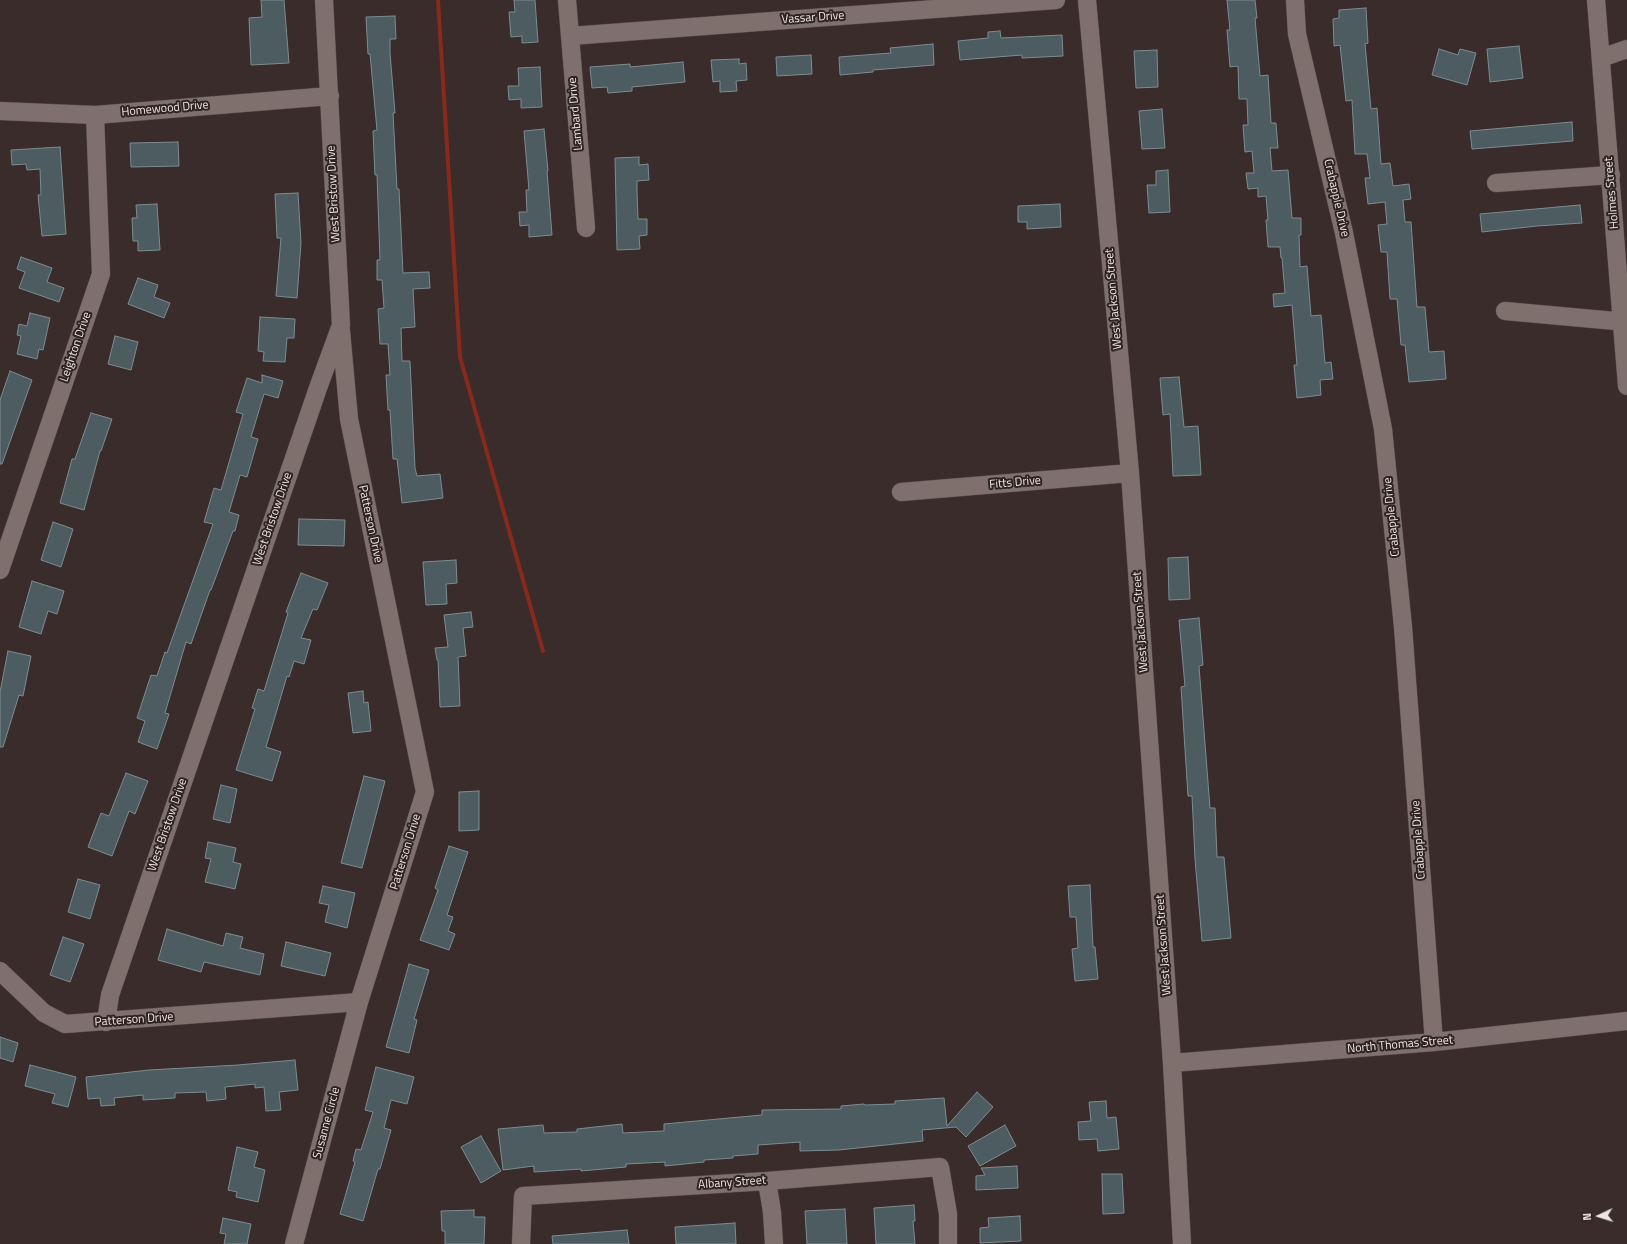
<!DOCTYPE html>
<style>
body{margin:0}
#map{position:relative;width:1627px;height:1244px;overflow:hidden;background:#392c2a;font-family:"Titillium Web",sans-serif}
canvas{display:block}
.north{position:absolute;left:1579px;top:1196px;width:40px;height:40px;-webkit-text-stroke:3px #2f2320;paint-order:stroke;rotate:266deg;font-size:11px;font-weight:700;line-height:16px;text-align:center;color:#ede5e3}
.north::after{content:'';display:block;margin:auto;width:14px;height:18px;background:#ede5e3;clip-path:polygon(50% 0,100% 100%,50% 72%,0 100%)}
</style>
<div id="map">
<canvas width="1627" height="1244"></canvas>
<div class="north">N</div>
</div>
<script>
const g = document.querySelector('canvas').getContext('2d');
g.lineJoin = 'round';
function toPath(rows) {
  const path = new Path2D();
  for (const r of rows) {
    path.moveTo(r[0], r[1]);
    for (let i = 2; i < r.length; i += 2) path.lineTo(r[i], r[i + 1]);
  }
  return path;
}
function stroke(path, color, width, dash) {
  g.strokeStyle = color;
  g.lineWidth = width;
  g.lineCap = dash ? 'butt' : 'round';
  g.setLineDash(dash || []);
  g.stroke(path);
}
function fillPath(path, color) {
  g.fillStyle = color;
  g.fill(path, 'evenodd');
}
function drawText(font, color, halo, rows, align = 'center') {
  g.font = font + ' "Titillium Web",sans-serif';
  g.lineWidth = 4;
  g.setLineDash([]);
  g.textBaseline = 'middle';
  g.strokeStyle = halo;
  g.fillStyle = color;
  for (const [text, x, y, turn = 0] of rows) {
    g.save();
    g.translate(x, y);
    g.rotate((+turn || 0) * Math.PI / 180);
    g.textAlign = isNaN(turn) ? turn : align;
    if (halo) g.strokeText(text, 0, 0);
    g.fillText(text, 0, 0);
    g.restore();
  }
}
const stream = toPath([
 [438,0,460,357,543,651]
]);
const building = toPath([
 [261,0,284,0,289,63,251,65,249,18,262,17,261,0],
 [514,0,535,0,538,42,522,43,522,36,511,37,509,12,515,12,514,0],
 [1227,0,1255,0,1257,18,1255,18,1260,76,1268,75,1271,123,1276,123,1278,148,1270,148,1272,171,1288,170,1292,218,1301,218,1301,235,1299,235,1300,267,1307,266,1311,316,1321,315,1325,363,1331,362,1333,379,1320,380,1321,395,1297,398,1294,365,1297,365,1292,305,1274,307,1273,294,1285,293,1282,258,1281,258,1280,247,1268,247,1266,220,1268,220,1266,196,1258,197,1258,188,1248,189,1246,173,1254,173,1252,151,1245,152,1243,125,1248,125,1247,99,1239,99,1238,66,1230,67,1227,30,1230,30,1227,0],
 [1366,8,1368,43,1365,44,1371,109,1377,108,1381,164,1390,163,1393,186,1409,184,1411,199,1403,200,1405,222,1411,222,1417,307,1425,307,1429,352,1444,351,1446,379,1409,382,1405,345,1401,345,1397,299,1390,299,1387,252,1381,252,1378,225,1387,224,1385,202,1368,204,1365,178,1370,178,1367,154,1355,154,1352,100,1346,101,1340,45,1334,46,1333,19,1339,18,1339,10,1366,8],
 [395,16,396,39,390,39,390,53,395,113,393,113,397,189,399,189,403,273,429,272,430,288,413,289,415,327,401,328,402,361,410,361,415,468,417,476,440,474,443,498,402,503,397,459,393,459,390,410,388,410,386,375,390,375,388,344,380,344,378,309,384,308,382,280,377,280,377,260,380,260,377,175,375,175,373,131,377,130,370,54,368,54,366,17,395,16],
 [1000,31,1001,38,1062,35,1063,56,1022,58,1022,55,960,60,958,41,988,38,988,32,1000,31],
 [933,44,934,65,873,70,873,72,840,75,839,57,891,53,890,48,933,44],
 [1519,46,1523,78,1490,82,1487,49,1519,46],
 [1439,49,1458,55,1460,49,1476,53,1467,85,1432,75,1439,49],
 [1157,50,1158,87,1136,88,1134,51,1157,50],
 [811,55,812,74,777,76,776,57,811,55],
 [739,59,739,64,746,63,747,80,736,81,737,91,720,92,720,81,713,82,711,60,739,59],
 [683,62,685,82,632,87,632,91,608,93,607,87,592,88,590,67,630,64,630,67,683,62],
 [540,67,542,107,521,108,521,99,509,100,508,86,519,86,518,68,540,67],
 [1162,109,1165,148,1142,149,1139,111,1162,109],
 [1572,122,1573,141,1472,149,1470,131,1572,122],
 [544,129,548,171,547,171,552,235,529,237,529,225,520,226,519,212,527,212,526,190,529,190,524,131,544,129],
 [178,142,179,166,131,167,130,143,178,142],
 [60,147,66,234,42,236,38,195,41,195,40,169,27,170,26,164,12,165,11,150,60,147],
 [639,157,639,165,648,164,649,180,637,181,637,190,638,219,647,219,647,235,639,236,640,249,617,250,615,158,639,157],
 [1168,170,1170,212,1149,213,1147,185,1156,185,1156,171,1168,170],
 [298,193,301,243,297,298,276,296,281,238,277,238,275,194,298,193],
 [157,204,160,250,138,251,138,241,133,241,132,218,137,218,136,205,157,204],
 [1060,204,1061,227,1027,229,1027,222,1018,222,1018,206,1060,204],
 [1580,205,1582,223,1537,226,1482,232,1480,214,1580,205],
 [21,257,52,268,47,282,64,288,59,302,19,288,25,272,17,269,21,257],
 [138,278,158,285,154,297,170,303,164,318,128,304,138,278],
 [30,313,50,318,43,350,39,349,37,359,17,354,21,336,17,335,19,324,27,326,30,313],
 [260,317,295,319,294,338,287,338,285,362,263,361,264,352,258,351,260,317],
 [115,336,138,342,131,370,108,364,115,336],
 [10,371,32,380,2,464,0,464,0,400,10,371],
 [262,375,283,381,278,398,264,394,251,437,258,439,247,477,240,475,229,512,239,515,235,531,233,531,211,590,210,590,191,644,186,642,165,713,169,714,157,749,138,742,145,721,137,718,151,675,157,676,165,652,167,653,213,524,204,522,214,488,221,490,243,414,236,412,247,378,262,383,262,375],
 [1179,377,1184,427,1198,426,1201,475,1173,476,1170,414,1163,415,1160,378,1179,377],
 [91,413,112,419,101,451,100,451,84,510,60,503,72,459,75,459,91,413],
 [299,519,345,520,344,546,298,545,299,519],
 [53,522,73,529,61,567,41,560,53,522],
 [1188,557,1190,599,1169,600,1168,558,1188,557],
 [456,560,457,583,446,584,447,604,426,605,423,562,456,560],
 [301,573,328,583,317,610,313,609,301,638,311,640,304,664,294,661,289,677,287,676,266,747,281,752,272,781,236,770,255,709,252,708,258,689,264,691,288,613,286,612,301,573],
 [32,581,64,591,57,614,48,611,41,634,19,627,32,581],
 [471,612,473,627,463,628,466,656,458,657,460,706,440,707,438,660,437,660,435,648,448,647,444,615,471,612],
 [1199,618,1203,665,1199,666,1210,808,1215,808,1217,857,1224,857,1231,938,1202,941,1195,859,1192,796,1188,796,1181,687,1185,686,1179,620,1199,618],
 [8,651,31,656,23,696,19,695,3,747,0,747,0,692,8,651],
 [363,691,364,703,368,702,371,731,353,733,348,693,363,691],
 [126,773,148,781,135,814,129,811,112,856,88,847,101,813,109,816,126,773],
 [364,776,385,781,362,868,341,863,364,776],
 [221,785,237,789,230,823,213,819,221,785],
 [479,791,479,830,459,831,459,792,479,791],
 [208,842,236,848,233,862,241,864,235,889,205,882,211,859,205,858,208,842],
 [449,846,468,852,447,915,453,917,448,931,455,934,449,950,420,940,438,890,435,888,449,846],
 [78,879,100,885,90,919,68,912,78,879],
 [1090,885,1093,947,1095,947,1098,979,1075,981,1072,949,1078,948,1076,917,1070,917,1068,886,1090,885],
 [323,886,355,893,347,928,325,922,329,905,319,903,323,886],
 [167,929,223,946,226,933,243,937,240,948,264,954,260,975,204,962,201,972,158,960,167,929],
 [63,937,84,944,70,982,50,975,63,937],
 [286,942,331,953,325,976,281,966,286,942],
 [409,964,429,970,414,1019,417,1020,409,1053,386,1047,409,964],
 [0,1037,18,1043,13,1062,0,1058,0,1037],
 [295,1060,298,1090,279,1092,281,1110,266,1111,264,1087,255,1088,255,1084,225,1087,226,1099,207,1101,206,1092,175,1093,175,1098,143,1100,143,1095,114,1098,115,1105,101,1106,100,1098,88,1099,86,1077,149,1070,238,1065,295,1060],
 [30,1065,76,1077,68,1107,52,1103,55,1094,25,1086,30,1065],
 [376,1067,414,1077,407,1104,391,1100,384,1128,391,1130,380,1169,378,1169,363,1221,340,1214,355,1162,353,1161,356,1149,361,1150,373,1112,365,1110,376,1067],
 [977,1092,993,1107,966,1137,956,1127,922,1130,923,1141,839,1150,800,1151,800,1142,758,1145,758,1154,733,1156,733,1158,704,1160,704,1162,665,1166,665,1162,626,1164,626,1167,581,1171,581,1169,534,1172,534,1166,503,1170,498,1129,543,1125,544,1133,577,1132,577,1129,622,1124,623,1133,664,1131,664,1124,762,1115,762,1110,841,1109,841,1106,864,1104,865,1105,895,1104,895,1101,944,1098,947,1126,977,1092],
 [1106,1101,1107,1118,1116,1117,1119,1149,1098,1151,1097,1139,1079,1140,1078,1122,1091,1121,1089,1102,1106,1101],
 [1005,1125,1016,1146,980,1166,968,1146,1005,1125],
 [481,1136,501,1171,481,1183,461,1147,481,1136],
 [237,1147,258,1152,254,1167,265,1170,258,1202,236,1197,237,1192,228,1190,237,1147],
 [1017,1166,1018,1188,976,1190,976,1176,985,1175,981,1168,1017,1166],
 [1102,1174,1122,1174,1124,1213,1103,1214,1102,1174],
 [914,1205,915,1221,913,1221,915,1244,876,1244,874,1208,914,1205],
 [845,1209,847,1244,807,1244,805,1211,845,1209],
 [474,1210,474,1217,485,1217,484,1244,445,1244,445,1231,442,1231,441,1211,474,1210],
 [1020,1216,1021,1241,980,1243,980,1228,989,1227,988,1218,1020,1216],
 [223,1218,251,1224,247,1244,224,1244,226,1234,220,1233,223,1218],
 [735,1223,736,1244,676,1244,675,1227,735,1223],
 [627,1230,629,1244,553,1244,552,1236,627,1230]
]);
const minor = toPath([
 [567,0,586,228],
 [1087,0,1130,473,1172,1063,1182,1244],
 [1295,0,1297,34,1344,233,1383,429,1403,627,1434,1042],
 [1596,0,1627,386],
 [570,36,1056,0],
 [1601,58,1627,49],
 [0,111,95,115,330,96],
 [1496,183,1611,175],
 [1505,311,1627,322],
 [901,492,1130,473],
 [0,570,101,274,95,115],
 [0,971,44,1013,65,1024,359,1002],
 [106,1022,110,995,318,388,341,325,324,0],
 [1172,1063,1434,1042,1627,1021],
 [767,1181,772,1212,774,1244],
 [294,1244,359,1002,425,792,349,419,341,331],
 [521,1244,523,1196,767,1181,940,1167,948,1214,948,1244]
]);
const streetNames = [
 ["Vassar Drive",813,18,-4],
 ["Homewood Drive",165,109,-5],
 ["Lambard Drive",576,114,-95],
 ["Holmes Street",1612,193,-95],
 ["West Bristow Drive",334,194,-93],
 ["Crabapple Drive",1336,198,77],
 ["West Jackson Street",1114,299,-95],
 ["Leighton Drive",76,347,-71],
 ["Fitts Drive",1015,483,-5],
 ["Crabapple Drive",1392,517,-96],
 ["West Bristow Drive",273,519,-71],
 ["Patterson Drive",370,524,78],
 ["West Jackson Street",1141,622,-94],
 ["West Bristow Drive",168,825,-71],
 ["Crabapple Drive",1419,840,-94],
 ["Patterson Drive",406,852,-73],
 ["West Jackson Street",1164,945,-94],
 ["Patterson Drive",134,1020,-4],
 ["North Thomas Street",1400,1045,-5],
 ["Susanne Circle",327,1123,-75],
 ["Albany Street",732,1183,-4]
];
stroke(stream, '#872a1d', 4);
fillPath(building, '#4d5c60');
stroke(building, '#7d8c91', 1);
stroke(minor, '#554b49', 19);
stroke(minor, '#7f706d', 18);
drawText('12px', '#ede5e3', '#2f2320', streetNames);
</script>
